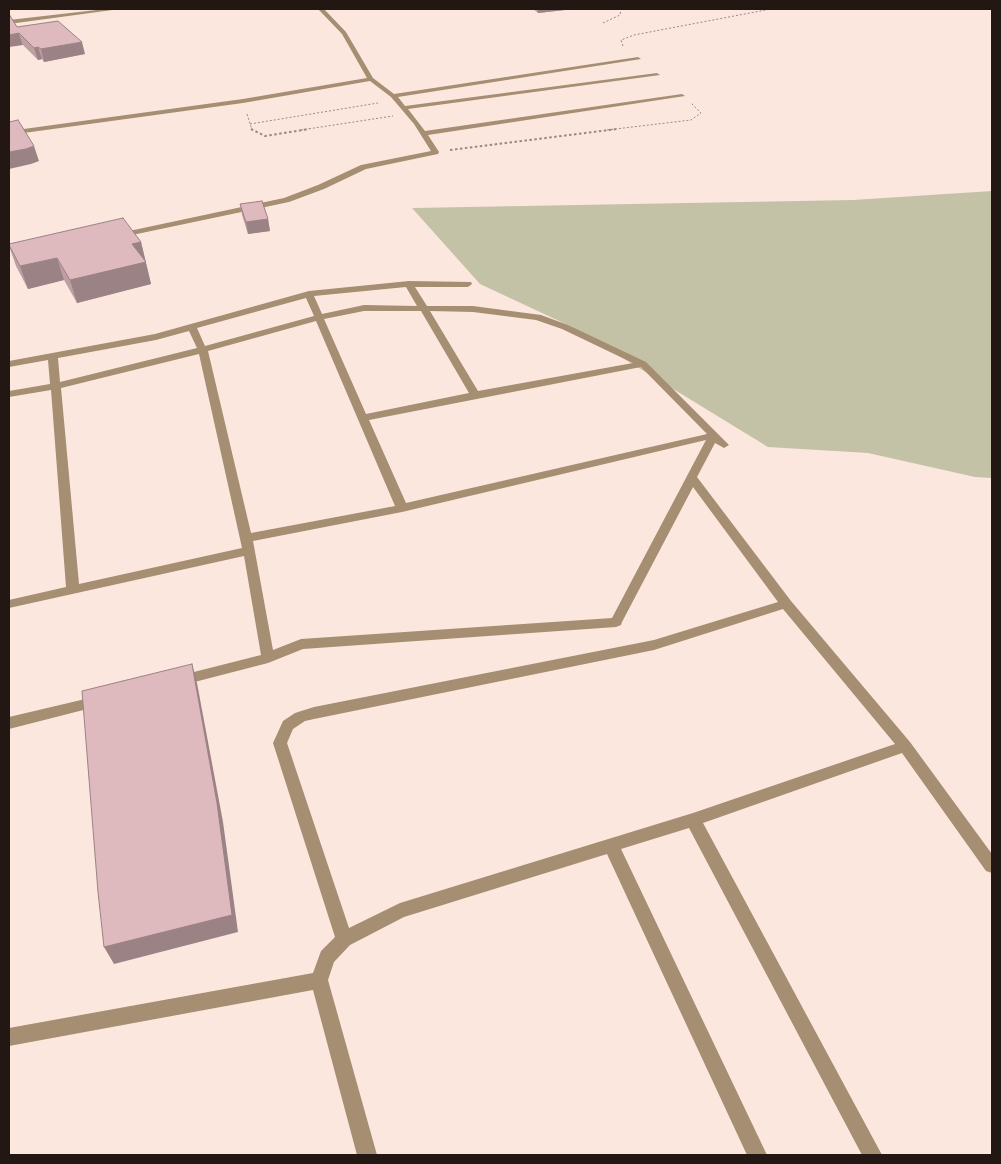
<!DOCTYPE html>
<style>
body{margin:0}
#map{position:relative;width:1001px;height:1164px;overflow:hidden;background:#fce7df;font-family:"Noto Sans",sans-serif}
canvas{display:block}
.frame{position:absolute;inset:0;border:10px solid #231713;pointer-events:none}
</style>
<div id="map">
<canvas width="1001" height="1164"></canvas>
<div class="frame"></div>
</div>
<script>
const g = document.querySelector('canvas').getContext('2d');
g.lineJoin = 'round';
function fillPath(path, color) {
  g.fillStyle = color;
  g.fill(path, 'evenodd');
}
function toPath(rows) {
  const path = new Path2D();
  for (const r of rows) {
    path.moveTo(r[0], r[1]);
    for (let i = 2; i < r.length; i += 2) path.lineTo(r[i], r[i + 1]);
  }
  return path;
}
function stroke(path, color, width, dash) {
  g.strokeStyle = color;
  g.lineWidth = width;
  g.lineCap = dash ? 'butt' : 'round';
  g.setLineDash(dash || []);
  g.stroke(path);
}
const green = toPath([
 [992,191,992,478,975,477,868,453,768,447,572,327,480,284,412,208,853,200]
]);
const pathFar1 = toPath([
 [603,23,620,15,621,9],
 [623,46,621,40,634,35,771,9],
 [247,114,252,130],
 [250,124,378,103],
 [301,130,393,116],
 [607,130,691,120,701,113,691,103]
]);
const path = toPath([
 [251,129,265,136,309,129],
 [450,150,617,129]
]);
const minor = toPath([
 [105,9,120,9,9,24,9,20,105,9],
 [318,9,324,9,346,32,373,78,394,94,638,57,641,59,398,97,405,106,657,73,660,75,408,109,425,131,682,94,685,96,428,135,439,152,438,154,366,169,324,189,289,202,118,238,115,238,115,234,284,198,318,185,361,165,431,151,414,124,391,97,370,81,243,103,9,135,9,131,243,99,367,78,342,34,318,9],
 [409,281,471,282,472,284,468,287,415,287,427,306,473,306,541,315,568,325,646,362,729,445,724,448,715,443,697,477,791,601,910,742,992,854,992,873,986,871,902,753,703,823,882,1155,862,1155,689,828,621,849,767,1155,747,1155,607,854,404,917,350,945,334,962,328,980,377,1155,357,1155,313,990,9,1046,9,1028,313,973,321,951,335,937,273,743,283,721,295,713,314,707,654,640,778,602,693,487,622,622,621,625,616,627,303,649,268,663,179,686,174,685,172,681,174,677,261,655,244,556,9,608,9,600,66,587,51,390,9,397,9,391,50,384,48,360,9,367,9,361,155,334,309,291,409,281],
 [406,287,417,306,364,305,322,314,314,296,406,287],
 [306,298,314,316,205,346,197,328,306,298],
 [364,311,421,311,469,393,366,414,324,319,364,311],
 [430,311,473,312,536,320,562,329,633,363,478,391,430,311],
 [316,321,395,506,251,533,208,351,316,321],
 [189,331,197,348,60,382,58,358,156,340,189,331],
 [199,354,242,548,79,584,61,388,199,354],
 [641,367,707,434,406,503,369,420,641,367],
 [706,440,612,618,301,639,273,650,253,541,402,512,706,440],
 [783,609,895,744,693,813,400,903,349,928,287,743,293,729,305,721,314,719,654,650,783,609],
 [98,696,103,697,105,701,103,705,9,729,9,717,98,696]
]);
const wall = toPath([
 [533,9,574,9,538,13],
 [17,27,85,54,44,62,42,59,38,60,23,45],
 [240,204,268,219,270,231,248,234,242,215],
 [141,242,151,284,77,303,64,280,28,289,16,266,9,246,9,244]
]);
const shadedWall = toPath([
 [538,9,574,9,538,13],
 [19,33,23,45,9,47,9,35],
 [82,42,85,54,44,62,41,49],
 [38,47,42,59,38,60,34,48],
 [34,146,39,161,31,164,9,169,9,152],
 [268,219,270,231,248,234,246,222],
 [141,242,151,284,77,303,70,280,132,244],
 [57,258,64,280,28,289,20,266],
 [192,664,197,683,223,822,238,932,114,964,104,947]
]);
const building = toPath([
 [9,14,17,27,58,21,82,42,41,49,38,47,34,48,19,33,9,35,9,14],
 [18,120,34,146,26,149,9,152,9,122,18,120],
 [262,201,268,219,246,222,240,204,262,201],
 [123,218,141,242,132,244,146,262,70,280,57,258,20,266,9,245,9,244,123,218],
 [192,664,217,803,232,915,104,947,98,892,82,691,192,664]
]);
fillPath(green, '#c3c2a7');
stroke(pathFar1, '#998882', 1, [2, 2]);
stroke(path, '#998882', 2, [2.5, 2.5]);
fillPath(minor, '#a58e71');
fillPath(wall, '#bf9fa3');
fillPath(shadedWall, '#9b8284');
fillPath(building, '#deb9bd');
stroke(building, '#9b8284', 1);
</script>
